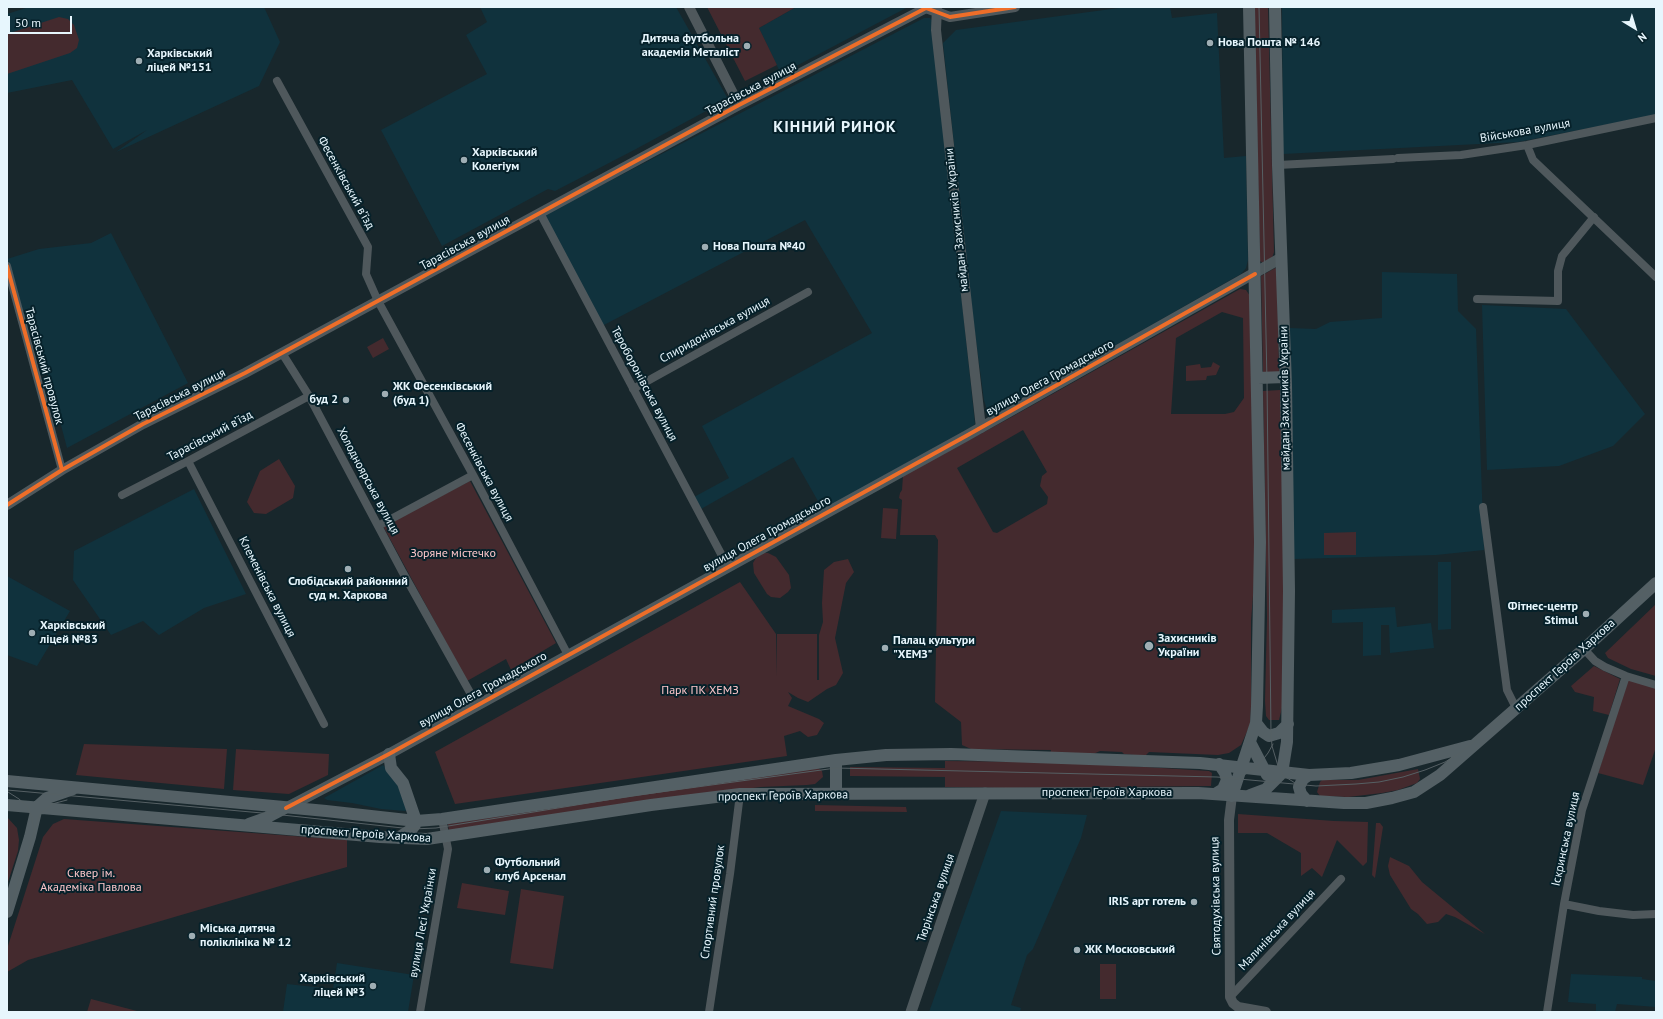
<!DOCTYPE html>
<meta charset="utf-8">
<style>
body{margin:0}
#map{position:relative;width:1663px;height:1019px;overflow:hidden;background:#18272c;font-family:"PT Sans",sans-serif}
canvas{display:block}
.frame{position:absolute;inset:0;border:8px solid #e7f6fd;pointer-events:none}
.north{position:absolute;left:1615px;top:8px;width:40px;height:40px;-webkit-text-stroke:3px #06212a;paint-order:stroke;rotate:142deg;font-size:11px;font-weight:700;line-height:16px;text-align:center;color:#e7f6fd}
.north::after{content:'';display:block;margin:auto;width:14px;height:18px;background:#e7f6fd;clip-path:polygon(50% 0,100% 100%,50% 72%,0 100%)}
.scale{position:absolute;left:8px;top:16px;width:64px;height:18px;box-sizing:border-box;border:2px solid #e7f6fd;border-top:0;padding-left:5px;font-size:12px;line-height:14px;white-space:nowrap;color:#e7f6fd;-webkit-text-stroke:3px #06212a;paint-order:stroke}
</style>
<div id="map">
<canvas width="1663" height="1019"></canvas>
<div class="frame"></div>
<div class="north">N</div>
<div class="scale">50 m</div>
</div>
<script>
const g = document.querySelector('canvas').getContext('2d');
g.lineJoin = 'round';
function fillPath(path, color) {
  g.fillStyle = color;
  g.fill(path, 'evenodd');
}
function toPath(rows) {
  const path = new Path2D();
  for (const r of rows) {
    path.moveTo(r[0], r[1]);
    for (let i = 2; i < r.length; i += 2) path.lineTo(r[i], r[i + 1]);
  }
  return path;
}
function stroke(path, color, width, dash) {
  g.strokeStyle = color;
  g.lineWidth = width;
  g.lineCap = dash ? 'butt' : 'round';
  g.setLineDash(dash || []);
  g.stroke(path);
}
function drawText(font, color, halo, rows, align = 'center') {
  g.font = font + ' "PT Sans",sans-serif';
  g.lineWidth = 4;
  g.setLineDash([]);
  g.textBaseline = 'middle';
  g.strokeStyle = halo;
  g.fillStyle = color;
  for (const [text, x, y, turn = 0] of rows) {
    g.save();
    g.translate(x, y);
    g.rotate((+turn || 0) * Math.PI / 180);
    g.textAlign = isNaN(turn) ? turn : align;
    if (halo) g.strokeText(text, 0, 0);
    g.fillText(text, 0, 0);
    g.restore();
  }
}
const built = toPath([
 [29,7,264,7,280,42,259,86,116,152,147,130,113,149,72,80,7,93,7,14],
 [480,7,676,7,728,99,636,149,555,191,548,189,442,246,381,130,487,74,466,35,487,22],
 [796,7,908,7,781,74,759,28],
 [1126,7,1170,7,1172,18,1217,13,1224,158,1246,156,1248,260,1246,268,1241,274,993,415,990,415,988,413,984,400,973,319,943,43,956,30],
 [1282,7,1656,7,1656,115,1518,142,1283,154],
 [924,18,930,18,932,20,975,424,971,427,823,510,793,457,701,509,694,497,729,478,702,426,872,333,805,220,602,326,544,215],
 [111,233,188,383,67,448,37,334,26,336,7,266,7,259,39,249,91,243],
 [1382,272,1457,274,1458,311,1476,329,1484,550,1436,555,1294,559,1289,328,1316,329,1330,322,1382,318],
 [1482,305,1566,309,1645,414,1613,446,1559,466,1487,470],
 [194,489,246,594,204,608,159,635,143,621,111,635,73,580,74,551],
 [1438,562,1451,562,1451,629,1438,630],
 [7,576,70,611,37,666,7,655],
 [1395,607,1397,627,1431,623,1434,648,1390,653,1389,625,1381,625,1381,655,1363,656,1363,622,1332,623,1332,610],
 [383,765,396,779,407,810,405,811,381,809,352,803,327,800,324,798],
 [1001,811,1087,815,1081,838,1033,949,1027,955,1011,1005,1021,1008,1020,1012,929,1012],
 [337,963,414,975,408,1012,283,1012,287,984,333,989],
 [1571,974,1642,977,1642,979,1656,981,1656,1007,1617,1004,1615,1012,1596,1012,1596,1004,1568,1002]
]);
const green = toPath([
 [707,7,796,7,759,28,777,65,745,81],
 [1254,7,1268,7,1274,252,1272,258,1263,263,1260,261],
 [59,17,68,19,74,25,79,40,77,48,70,53,7,74,7,34],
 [1275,268,1277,269,1279,372,1263,372,1261,276],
 [1240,289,1246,290,1250,296,1257,545,1251,621,1251,706,1250,725,1241,745,1229,753,1218,755,1149,752,1145,756,1124,754,1122,752,1100,751,1089,756,1083,763,1209,771,1212,773,1211,786,1006,788,945,787,945,777,850,776,850,767,945,768,945,761,1048,762,1051,750,971,749,962,745,961,722,935,702,938,540,935,535,900,535,902,500,899,498,900,493,902,490,903,476,1008,419],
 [1222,312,1243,318,1244,398,1234,412,1225,414,1171,414,1176,338],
 [1023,430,1047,472,1042,476,1040,486,1048,497,1047,504,997,533,993,532,957,468],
 [383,338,389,349,373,358,367,347],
 [1213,362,1220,366,1216,375,1207,376,1206,380,1186,381,1186,366,1200,364,1201,368,1211,367],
 [1280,390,1283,516,1284,645,1282,669,1282,708,1279,720,1269,720,1266,716,1265,701,1267,617,1263,391],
 [279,459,295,486,293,498,266,514,254,513,247,502,260,471],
 [470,481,556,643,511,670,506,659,467,681,383,526],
 [883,508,898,509,896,539,881,538],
 [1356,532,1356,555,1324,555,1324,533],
 [763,553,768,553,776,557,789,575,791,588,788,592,780,598,771,597,767,594,754,573,753,563,756,558],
 [848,559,854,572,846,583,835,638,843,673,836,685,827,689,808,702,798,698,788,692,792,698,788,706,819,719,824,723,817,735,808,737,800,731,784,736,787,756,455,804,435,752,740,582,776,634,776,676,777,634,817,634,817,680,819,680,819,635,823,622,822,603,824,570,834,562],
 [1656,604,1656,676,1631,669,1608,658,1605,653],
 [1594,666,1620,679,1609,715,1593,711,1594,697,1575,692,1571,686],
 [1628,679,1656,688,1656,747,1643,785,1598,773],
 [84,744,227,749,224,789,76,775],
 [236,749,329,754,328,775,289,794,233,790],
 [817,767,822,771,823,777,815,784,807,785,761,787,677,797,449,832,448,824],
 [1418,769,1420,779,1417,783,1398,790,1382,793,1348,797,1320,796,1317,792,1320,782,1322,780,1358,780],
 [815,805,906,807,907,812,815,811],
 [1238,814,1334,821,1368,822,1367,862,1363,866,1337,840,1322,877,1312,868,1301,876,1301,853,1267,833,1238,833],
 [7,817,17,828,19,840,18,851,7,885],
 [64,819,347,840,347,867,297,881,28,960,7,972,7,949,43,837,53,824],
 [1376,823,1380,823,1383,827,1375,878,1372,875],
 [1390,857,1409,866,1422,882,1485,934,1455,917,1446,914,1438,922,1427,924,1418,914,1411,909,1390,875,1388,866],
 [462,883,509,891,505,915,457,908],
 [521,889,564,896,553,969,510,963],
 [1100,964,1116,964,1116,999,1100,999],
 [91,999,137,1011,137,1012,87,1012]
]);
const minor = toPath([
 [277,81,368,247,366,274,378,301,473,475,568,655],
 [1527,145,1533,160,1656,277],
 [1398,158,1461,155,1527,145,1656,118],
 [1278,165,1393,159],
 [540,213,728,567],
 [7,266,62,470],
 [1477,299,1558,301,1558,271,1562,256,1594,217],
 [282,353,309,396,402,571,477,705],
 [633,389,808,292],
 [188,461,324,724],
 [122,495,188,461,309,396],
 [1483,507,1507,690,1516,708],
 [378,526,473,475],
 [1584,649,1595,661,1605,667,1626,676,1656,685],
 [1564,904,1599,911,1633,915,1656,914],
 [1230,997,1341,879],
 [420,1012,448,849,442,819],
 [709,1012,730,874,740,794],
 [1547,1012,1564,904,1582,810,1626,676]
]);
const tertiary = toPath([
 [689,7,739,105],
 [937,7,936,30,981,428],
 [7,505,62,470,143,424,245,373,739,105,926,8,950,17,1015,7],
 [1232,796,1229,820,1230,997,1233,1003,1238,1007,1266,1012]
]);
const secondary = toPath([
 [286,808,389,754,966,436,1281,258],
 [911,1012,985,793]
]);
const primary = toPath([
 [1258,378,1285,377],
 [1256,723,1263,732,1269,736,1279,733,1288,724],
 [1251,744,1267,775],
 [389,754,391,768,403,783,416,821,415,825,412,829,398,838],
 [7,781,326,811,416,821,442,819,836,760,886,755,951,754,1200,763,1309,775,1351,773,1399,765,1470,746],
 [836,794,836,760],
 [1215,794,1223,789,1227,780,1225,773,1219,764],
 [1250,795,1266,789,1280,775,1283,767,1287,742,1289,591,1286,385,1278,165,1275,7],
 [1232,796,1256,723,1257,706,1260,542,1249,7],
 [1307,801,1301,794,1299,787,1303,779,1309,775],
 [7,805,380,837,427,839,651,805,740,794,1198,793,1344,803,1366,803,1392,798,1414,792,1440,775,1584,649,1656,583],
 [37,807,47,798,73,789],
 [249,824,266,818,285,808],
 [7,912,30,837,37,807]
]);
const tram = toPath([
 [1259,7,1267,382,1271,733,1272,746,1278,766,1284,776,1295,783],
 [1238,778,1244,775,1258,766,1268,753,1273,744],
 [7,790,273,814,412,829,436,828,631,796,836,768,1217,777,1316,786,1356,784,1379,782,1403,777,1425,770,1445,762,1460,753,1583,648,1656,581],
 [8,792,19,799,27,806,32,817,33,829],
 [7,919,40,814,52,804,67,800]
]);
const cycleway = toPath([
 [7,266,62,470],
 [7,505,62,470,143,424,245,373,739,105,926,8,950,17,1015,7],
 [286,808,389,754,966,436,1255,274]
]);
const markers = [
 [1210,43,4,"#9faeb4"],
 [747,46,4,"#9faeb4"],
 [139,61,4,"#9faeb4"],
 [464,160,4,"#9faeb4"],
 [705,247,4,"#9faeb4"],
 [385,394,4,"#9faeb4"],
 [346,400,4,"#9faeb4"],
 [348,569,4,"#9faeb4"],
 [1586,614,4,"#9faeb4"],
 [32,633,4,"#9faeb4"],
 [1149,646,5,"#9faeb4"],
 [885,648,4,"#9faeb4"],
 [487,870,4,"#9faeb4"],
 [1194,902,4,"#9faeb4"],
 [192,936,4,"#9faeb4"],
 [1077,950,4,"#9faeb4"],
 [373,986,4,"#9faeb4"]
];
const poiNames = [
 ["Дитяча футбольна",739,39,"right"],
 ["академія Металіст",739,53,"right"],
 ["Нова Пошта № 146",1218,43],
 ["Харківський",147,54],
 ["ліцей №151",147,68],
 ["Харківський",472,153],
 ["Колегіум",472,167],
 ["Нова Пошта №40",713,247],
 ["ЖК Фесенківський",393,387],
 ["(буд 1)",393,401],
 ["буд 2",338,400,"right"],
 ["Слобідський районний",348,582,"center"],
 ["суд м. Харкова",348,596,"center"],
 ["Фітнес-центр",1578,607,"right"],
 ["Stimul",1578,621,"right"],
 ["Харківський",40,626],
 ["ліцей №83",40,640],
 ["Захисників",1158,639],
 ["України",1158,653],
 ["Палац культури",893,641],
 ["\"ХЕМЗ\"",893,655],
 ["Футбольний",495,863],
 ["клуб Арсенал",495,877],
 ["IRIS арт готель",1186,902,"right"],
 ["Міська дитяча",200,929],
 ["поліклініка № 12",200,943],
 ["ЖК Московський",1085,950],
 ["Харківський",365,979,"right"],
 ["ліцей №3",365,993,"right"]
];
const streetNames = [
 ["Тарасівська вулиця",751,89,-28],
 ["Військова вулиця",1525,131,-10],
 ["Фесенківський в’їзд",346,183,61],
 ["майдан Захисників України",957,220,-96],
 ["Тарасівська вулиця",465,243,-29],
 ["Спиридонівська вулиця",715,330,-29],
 ["Тарасівський провулок",44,366,75],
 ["вулиця Олега Громадського",1050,378,-29],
 ["Тероборонівська вулиця",644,384,62],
 ["Тарасівська вулиця",180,395,-27],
 ["майдан Захисників України",1285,398,-91],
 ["Тарасівський в’їзд",210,436,-28],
 ["Фесенківська вулиця",484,472,62],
 ["Холодноярська вулиця",368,481,62],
 ["вулиця Олега Громадського",767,534,-29],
 ["Клеменівська вулиця",267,587,63],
 ["проспект Героїв Харкова",1565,665,-42],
 ["вулиця Олега Громадського",483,690,-29],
 ["проспект Героїв Харкова",1107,793],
 ["проспект Героїв Харкова",783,796,-1],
 ["проспект Героїв Харкова",366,834,4],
 ["Іскринська вулиця",1566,839,-78],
 ["Святодухівська вулиця",1216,896,-91],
 ["Тюрінська вулиця",936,898,-71],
 ["Спортивний провулок",713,902,-82],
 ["вулиця Лесі Українки",423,923,-80],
 ["Малинівська вулиця",1277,930,-47]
];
const parkNames = [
 ["Зоряне містечко",453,554],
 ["Парк ПК ХЕМЗ",700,691],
 ["Сквер ім.",91,874],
 ["Академіка Павлова",91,888]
];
const districtNames = [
 ["КІННИЙ РИНОК",835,127]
];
fillPath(built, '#10323d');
fillPath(green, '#442a2e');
stroke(minor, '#4f585c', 8);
stroke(tertiary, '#4f585c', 10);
stroke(secondary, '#4e595d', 11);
stroke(primary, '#546065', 12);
stroke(tram, '#566064', 1);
stroke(cycleway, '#ee6e29', 4);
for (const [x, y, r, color] of markers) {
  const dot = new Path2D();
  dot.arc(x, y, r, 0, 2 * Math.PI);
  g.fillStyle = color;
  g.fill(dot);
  stroke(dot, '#06212a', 1.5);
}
drawText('bold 12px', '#e7f6fd', '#06212a', poiNames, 'left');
drawText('12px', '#e7f6fd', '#06212a', streetNames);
drawText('12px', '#fdc6ca', '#06212a', parkNames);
g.letterSpacing = '1px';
drawText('bold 16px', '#e7f6fd', '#06212a', districtNames);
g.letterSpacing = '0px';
</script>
